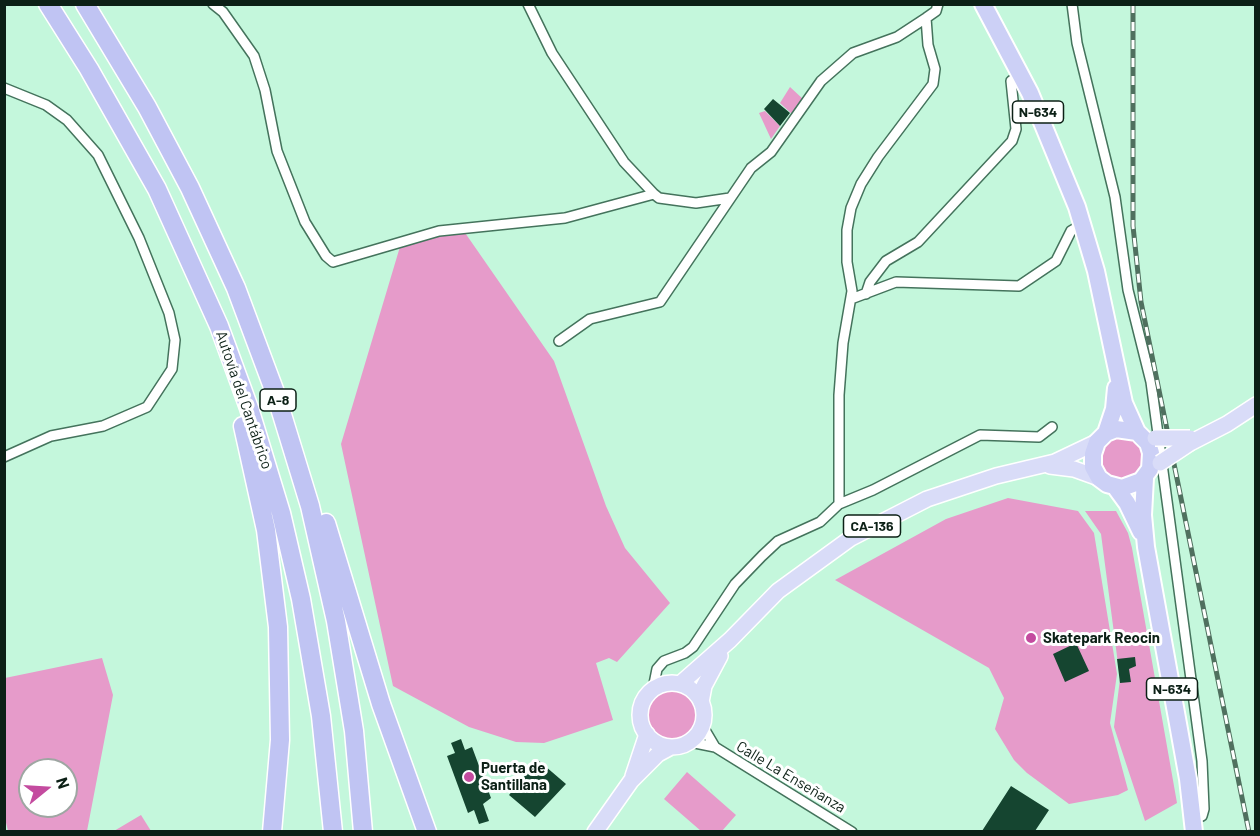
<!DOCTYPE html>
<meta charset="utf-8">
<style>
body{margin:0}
#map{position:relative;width:1260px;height:836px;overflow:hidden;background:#c4f7dc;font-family:Barlow,sans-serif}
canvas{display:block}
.frame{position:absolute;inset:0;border:6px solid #0c2016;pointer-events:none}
.north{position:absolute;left:18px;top:758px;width:60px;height:60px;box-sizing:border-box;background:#fff;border:2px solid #9ea6a2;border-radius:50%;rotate:72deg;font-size:16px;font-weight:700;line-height:24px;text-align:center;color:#0c2016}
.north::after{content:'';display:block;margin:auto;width:21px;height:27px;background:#c44b9f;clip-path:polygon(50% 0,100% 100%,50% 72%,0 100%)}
</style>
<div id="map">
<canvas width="1260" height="836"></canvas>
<div class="frame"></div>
<div class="north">N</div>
</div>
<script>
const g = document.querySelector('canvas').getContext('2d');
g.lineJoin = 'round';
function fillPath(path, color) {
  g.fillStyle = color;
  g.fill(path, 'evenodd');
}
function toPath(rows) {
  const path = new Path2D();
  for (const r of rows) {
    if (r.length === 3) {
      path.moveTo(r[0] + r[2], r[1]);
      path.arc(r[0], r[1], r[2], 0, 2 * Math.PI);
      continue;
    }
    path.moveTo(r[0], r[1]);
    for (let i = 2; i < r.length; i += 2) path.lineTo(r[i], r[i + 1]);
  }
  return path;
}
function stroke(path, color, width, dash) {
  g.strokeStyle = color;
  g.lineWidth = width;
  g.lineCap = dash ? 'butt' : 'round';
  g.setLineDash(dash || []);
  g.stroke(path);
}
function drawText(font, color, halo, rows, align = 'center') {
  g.font = font + ' Barlow,sans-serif';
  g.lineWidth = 6;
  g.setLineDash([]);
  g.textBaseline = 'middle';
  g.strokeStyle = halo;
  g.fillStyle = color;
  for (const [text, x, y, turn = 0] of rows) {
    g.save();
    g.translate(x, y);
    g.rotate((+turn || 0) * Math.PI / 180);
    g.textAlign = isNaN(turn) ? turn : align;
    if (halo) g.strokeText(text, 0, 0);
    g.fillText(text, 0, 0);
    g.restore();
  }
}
const green = toPath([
 [790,87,803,99,792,114,780,103],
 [765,111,780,126,771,139,759,113],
 [461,227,554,361,606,506,625,548,670,603,617,662,609,658,596,663,613,720,544,743,516,742,469,727,393,686,341,444,402,240],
 [1122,458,23],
 [1008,498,1078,511,1094,533,1117,674,1110,723,1128,790,1118,795,1069,804,1027,773,1014,760,995,729,1004,698,989,668,835,580,946,519],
 [1085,511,1116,511,1128,533,1132,548,1177,803,1145,821,1114,727,1120,679,1101,534],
 [102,658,113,695,87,831,8,831,4,814,5,678],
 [30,770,66,770,66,806,30,806],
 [673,715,25],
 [687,772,736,815,722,831,701,831,664,799],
 [141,815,151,831,114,831]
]);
const building = toPath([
 [773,99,790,113,780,126,764,109],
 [1076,643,1089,671,1065,682,1053,654],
 [1135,657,1136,666,1129,669,1131,682,1120,683,1117,659],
 [461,739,465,750,472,747,491,798,483,804,489,821,479,824,474,810,468,813,447,756,455,753,451,743],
 [538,760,566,784,535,817,509,795],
 [1011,786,1049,810,1035,831,982,831]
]);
const minor = toPath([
 [213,4,223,12,254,56,265,90,277,151,305,222,326,256,333,262,439,231,565,218,654,194],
 [528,4,552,53,624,162,654,194,659,198,696,203,730,198],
 [1072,4,1077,43,1115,197,1128,290,1151,382,1202,761,1204,809,1202,816,1193,820],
 [4,88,46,105,67,120,98,155,139,238,169,313,175,340,172,369,147,407,103,426,51,436,4,457],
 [866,294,870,282,886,261,918,242,1012,141,1016,129,1011,81,1021,74],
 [851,299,896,282,1019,286,1056,261,1071,231,1083,224],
 [559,341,590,319,660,302,751,168,771,152,821,81,853,53,897,37,926,18,936,11,938,4],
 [839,504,873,490,980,435,1039,437,1052,427],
 [653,689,657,669,664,661,685,653,693,647,735,584,762,556,778,541,820,522,839,504,839,395,843,343,852,291,847,262,847,230,851,208,861,184,878,157,933,84,935,69,928,45,926,18],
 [702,725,715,747],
 [690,742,715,747,852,832]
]);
const primary = toPath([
 [1190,443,1227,424,1256,405],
 [1050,466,1074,469,1099,478],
 [672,715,32],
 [680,684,730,640,778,591,851,538,927,499,996,476,1055,462,1097,442],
 [701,702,704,686,720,656],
 [633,776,647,734],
 [595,832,631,781,658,754,671,747]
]);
const trunk = toPath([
 [983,4,1030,93,1077,207,1096,271,1124,403,1137,432,1148,443,1151,453,1150,469,1141,481,1122,488,1107,484,1099,478,1093,467,1093,454,1097,442,1106,433,1116,429,1137,432],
 [1106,433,1114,409,1116,388],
 [1145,478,1143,515,1146,547,1188,779,1194,832],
 [1116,488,1127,503,1141,532]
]);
const motorway = toPath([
 [48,4,89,69,157,189,219,326,249,408,281,513,301,599,321,716,333,832],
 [85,4,147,107,190,188,236,288,276,395,310,506,336,621,354,731,363,832],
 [243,426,266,530,278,627,280,740,272,832],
 [326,523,381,704,427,832]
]);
const rail = toPath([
 [1133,4,1133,226,1141,302,1249,832]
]);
const primaryBridge = toPath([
 [1155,438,1190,438],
 [1160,463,1190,443]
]);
const markers = [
 [1031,638,6,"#c44b9f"],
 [469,777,6,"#c44b9f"]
];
const shields = [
 [1038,112,51],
 [278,400,36],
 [872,526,57],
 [1172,689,51]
];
const shieldNames = [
 ["N-634",1038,112],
 ["A-8",278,400],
 ["CA-136",872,526],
 ["N-634",1172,689]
];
const streetNames = [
 ["Autovía del Cantábrico",244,400,71],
 ["Calle La Enseñanza",791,777,31]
];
const poiNames = [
 ["Skatepark Reocin",1043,638],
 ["Puerta de",481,768],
 ["Santillana",481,785]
];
fillPath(green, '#e69bca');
fillPath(building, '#154530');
stroke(minor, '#44735c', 12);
stroke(primary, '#fff', 18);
stroke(trunk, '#fff', 20);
stroke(motorway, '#fff', 21);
stroke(minor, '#fff', 9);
stroke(primary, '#d9dcf8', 15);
stroke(trunk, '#ccd0f6', 16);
stroke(motorway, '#c0c4f3', 18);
stroke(rail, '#50705f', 5);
stroke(rail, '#fff', 3, [9]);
stroke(primaryBridge, '#fff', 18, []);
stroke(primaryBridge, '#d9dcf8', 15);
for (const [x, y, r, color] of markers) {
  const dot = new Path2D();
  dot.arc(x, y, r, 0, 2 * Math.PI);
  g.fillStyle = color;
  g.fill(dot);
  stroke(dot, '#fff', 2);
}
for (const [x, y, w] of shields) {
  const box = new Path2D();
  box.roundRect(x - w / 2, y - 11, w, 22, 4.5);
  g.fillStyle = '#fff';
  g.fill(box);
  stroke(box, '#0c2016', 1.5);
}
drawText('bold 14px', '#0c2016', null, shieldNames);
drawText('15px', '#0c2016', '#fff', streetNames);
drawText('bold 15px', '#0c2016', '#fff', poiNames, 'left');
</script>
